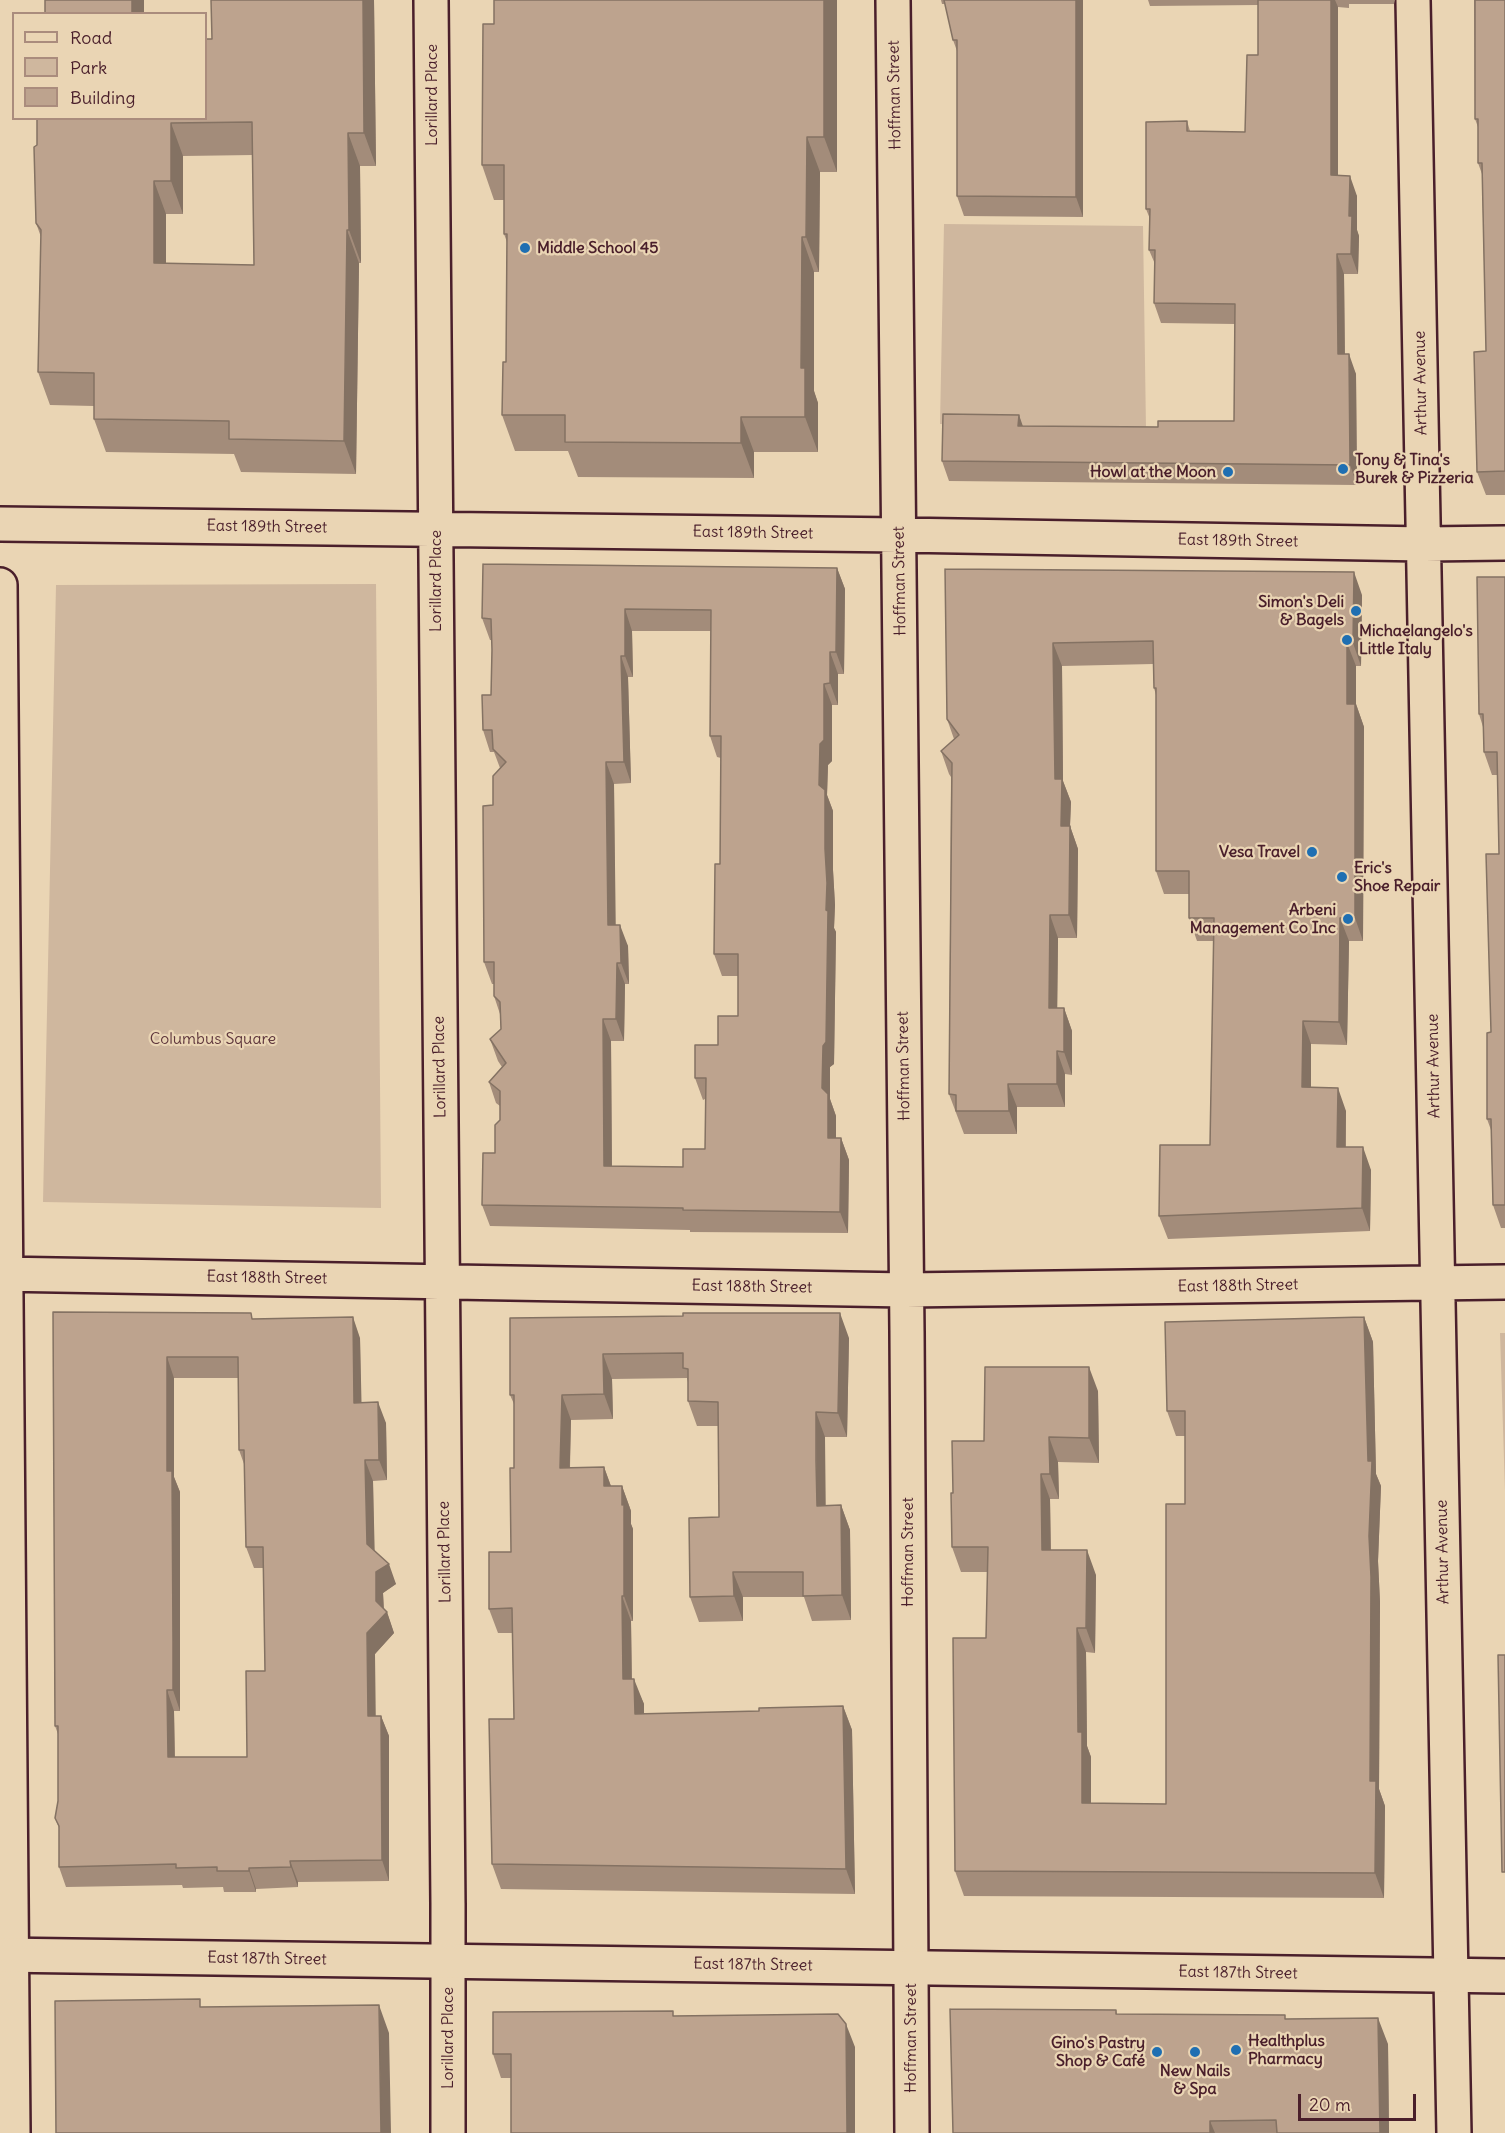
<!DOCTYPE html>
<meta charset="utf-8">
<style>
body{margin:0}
#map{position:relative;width:1505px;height:2133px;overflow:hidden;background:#ead5b4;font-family:Delius,sans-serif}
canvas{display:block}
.legend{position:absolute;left:12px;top:12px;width:195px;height:108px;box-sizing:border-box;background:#ead5b4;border:2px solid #aa8c7d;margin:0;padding:8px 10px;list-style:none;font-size:18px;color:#4a1f2b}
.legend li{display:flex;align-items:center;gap:12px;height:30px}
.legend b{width:30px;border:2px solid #aa8c7d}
.scale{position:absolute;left:1298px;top:2094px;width:118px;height:27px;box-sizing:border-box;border:3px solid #4a1f2b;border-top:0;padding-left:8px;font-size:18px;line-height:21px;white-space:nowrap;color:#4a1f2b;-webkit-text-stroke:4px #ead5b4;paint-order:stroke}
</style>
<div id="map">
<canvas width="1505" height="2133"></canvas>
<ul class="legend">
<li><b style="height:8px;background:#ead5b4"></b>Road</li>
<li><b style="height:16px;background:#cfb79e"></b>Park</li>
<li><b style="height:16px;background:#bda38e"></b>Building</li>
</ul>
<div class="scale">20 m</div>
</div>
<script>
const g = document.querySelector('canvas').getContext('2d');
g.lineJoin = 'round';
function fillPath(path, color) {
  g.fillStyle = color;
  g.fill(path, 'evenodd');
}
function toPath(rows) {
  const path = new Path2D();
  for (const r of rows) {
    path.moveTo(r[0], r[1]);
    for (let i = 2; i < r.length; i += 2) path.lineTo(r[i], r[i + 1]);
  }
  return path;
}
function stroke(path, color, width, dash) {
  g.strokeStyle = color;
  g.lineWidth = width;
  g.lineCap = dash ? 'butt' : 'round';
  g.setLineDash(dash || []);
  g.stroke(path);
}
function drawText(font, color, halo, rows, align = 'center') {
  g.font = font + ' Delius,sans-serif';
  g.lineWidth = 4.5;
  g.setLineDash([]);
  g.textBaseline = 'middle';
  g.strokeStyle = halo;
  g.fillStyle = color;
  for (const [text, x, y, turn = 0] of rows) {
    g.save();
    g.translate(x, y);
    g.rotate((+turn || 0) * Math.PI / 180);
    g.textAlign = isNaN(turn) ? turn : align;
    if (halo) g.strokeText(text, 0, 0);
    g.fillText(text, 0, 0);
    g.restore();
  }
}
const green = toPath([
 [944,224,1143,226,1146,430,940,424],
 [376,584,381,1208,43,1202,56,585],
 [1500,1333,1505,1333,1505,1491]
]);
const street = toPath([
 [431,0,448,1903,448,2133],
 [893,0,907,1331,912,2133],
 [1413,0,1454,2133],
 [0,524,900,535,1425,544,1505,543],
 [0,585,13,2133],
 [0,1274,906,1290,1505,1282]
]);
const secondary = toPath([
 [0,1955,1505,1976]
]);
const wall = toPath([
 [374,0,376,166,360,166,361,263,359,263,356,474,241,472,234,454,106,452,94,419,94,406,50,405,38,372,41,237,36,223,37,145,212,39],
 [253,155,254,265,166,263,166,214,183,214,183,156],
 [494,0,837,0,837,172,820,172,819,272,814,272,814,391,818,403,818,452,754,452,754,478,578,477,568,451,515,451,502,415,506,362,507,242,504,234,504,200,494,200,482,165,494,24],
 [941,0,1083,0,1083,217,964,216,957,196,957,51,953,40,945,4,942,4],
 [1148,0,1395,0,1394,4,1349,4,1349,8,1338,7,1338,176,1357,196,1357,230,1359,236,1358,274,1344,274,1345,354,1356,374,1357,485,949,481,942,461,1019,415,1022,426,1158,427,1234,421,1235,324,1161,323,1154,303,1155,264,1149,250,1150,219,1146,209,1187,121,1190,131,1245,132,1258,55,1258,5,1150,6],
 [1474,0,1505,0,1505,495,1486,495,1477,472,1486,351,1482,174,1478,163,1478,127,1475,119],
 [837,568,845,589,844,674,838,674,838,705,832,705,832,761,828,765,827,795,833,811,833,870,835,905,834,928,836,932,834,1064,830,1067,830,1099,836,1116,836,1138,841,1138,849,1160,848,1233,690,1232,690,1230,490,1226,482,1205,495,1153,500,1120,500,1106,496,1103,489,1082,502,1067,498,1061,490,1039,501,1029,500,1014,494,996,494,984,492,984,484,962,493,805,500,768,494,752,490,752,483,730,491,695,492,640,490,640,482,618],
 [632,631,711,631,710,736,717,757,721,758,720,864,714,954,722,976,738,976,738,1016,695,1078,703,1100,705,1099,705,1149,683,1167,612,1166,611,1041,624,1041,625,984,629,984,628,946,615,925,614,784,631,783,628,677,633,677],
 [945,569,1362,595,1361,666,1356,666,1356,704,1364,727,1363,941,1349,941,1347,1045,1311,1044,1311,1087,1346,1111,1346,1147,1371,1170,1370,1231,1168,1239,1159,1216,1210,1145,1214,941,1197,941,1189,918,1189,894,1164,894,1156,871,1156,695,1154,688,1153,664,1062,666,1063,781,1071,802,1070,826,1078,849,1077,938,1058,938,1057,1008,1064,1008,1072,1031,1072,1075,1065,1074,1065,1107,1017,1107,1017,1134,964,1134,949,1094,951,777,949,774,941,751,954,739,947,719],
 [1505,577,1505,1228,1501,1228,1493,1205,1491,1130,1487,1119,1499,854,1498,775,1492,775,1484,752,1483,727,1479,714],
 [53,1312,254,1319,360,1338,361,1402,386,1423,387,1480,373,1481,374,1550,396,1584,383,1593,384,1609,387,1612,394,1633,375,1654,375,1716,381,1716,389,1736,389,1881,298,1882,298,1887,256,1889,256,1892,224,1892,223,1887,183,1888,182,1885,66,1887,59,1867,59,1828,55,1818,58,1801,58,1734,55,1726],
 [174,1378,239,1378,239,1450,244,1464,246,1547,254,1568,264,1568,265,1671,247,1757,175,1757,174,1711,180,1711,180,1492,174,1477],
 [1364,1317,1373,1342,1376,1474,1381,1486,1378,1561,1380,1602,1379,1789,1385,1806,1384,1898,964,1896,955,1871,986,1638,988,1572,961,1572,952,1547,953,1493,984,1441,1098,1391,1099,1463,1058,1462,1059,1499,1050,1499,1051,1550,1096,1575,1095,1653,1086,1652,1087,1746,1091,1757,1091,1803,1166,1804,1185,1504,1185,1436,1176,1436,1167,1411],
 [510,1318,849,1338,847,1437,825,1437,825,1506,841,1505,850,1530,851,1620,812,1621,804,1597,743,1597,743,1621,699,1622,690,1597,719,1517,718,1426,697,1426,688,1401,688,1382,687,1378,612,1379,613,1419,571,1420,570,1468,604,1467,611,1486,622,1486,631,1511,631,1524,633,1529,633,1621,631,1621,632,1679,644,1704,644,1714,759,1711,843,1706,852,1730,855,1894,501,1889,492,1864,514,1719,512,1633,498,1633,489,1609,511,1552,514,1468,514,1404,510,1395],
 [1116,2010,1117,2014,1286,2019,1388,2044,1389,2133,953,2133],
 [675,2016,855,2047,511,2078,501,2078,493,2054]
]);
const shadedWall = toPath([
 [132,0,144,0,144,14,132,14],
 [363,0,374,0,376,166,364,133],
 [824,0,837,0,837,172,824,137],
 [1076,0,1083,0,1083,217,1076,197],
 [1331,0,1335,0,1338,7,1338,195,1331,175],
 [171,123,183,156,183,214,171,181],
 [348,133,360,166,361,263,349,230],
 [807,137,820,172,819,272,806,237],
 [1350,176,1357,196,1357,230,1359,236,1358,274,1351,254,1349,216],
 [154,181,166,214,166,296,154,263],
 [347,230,359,263,356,474,344,441],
 [802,237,814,272,814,391,818,403,818,452,805,417,801,368],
 [1337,254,1344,274,1345,374,1338,354],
 [1349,354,1356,374,1357,485,1350,465],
 [1019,415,1026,435,1018,426],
 [741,417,754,452,754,478,741,443],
 [837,568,845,589,844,674,836,652],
 [1354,572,1362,595,1361,666,1353,643],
 [625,609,632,631,633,677,625,656],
 [1053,643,1062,666,1063,781,1071,802,1069,849,1061,826,1055,779],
 [1347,643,1356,666,1356,704,1364,727,1363,941,1355,918,1347,704],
 [830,652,838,674,838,705,830,683],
 [621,656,628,677,631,783,624,762],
 [824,684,832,705,832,761,828,765,827,795,833,811,833,870,835,905,834,928,836,932,834,1064,830,1067,830,1099,836,1116,836,1160,828,1138,822,1088,826,910,819,785,820,744],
 [606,762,614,784,616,946,608,925],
 [1070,826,1078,849,1077,938,1069,915],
 [1050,915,1058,938,1057,1031,1049,1008],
 [1340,918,1349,941,1347,1045,1339,1022],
 [620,925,628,946,629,984,621,963],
 [617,963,625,984,624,1041,616,1019],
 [1064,1008,1072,1031,1072,1075,1064,1052],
 [603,1019,611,1041,612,1187,604,1166],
 [1303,1021,1311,1044,1311,1110,1302,1087],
 [1057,1051,1065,1074,1065,1107,1057,1084],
 [1008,1084,1017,1107,1017,1134,1009,1111],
 [1338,1088,1346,1111,1345,1170,1337,1147],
 [841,1138,849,1160,848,1233,840,1212],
 [1363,1147,1371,1170,1370,1231,1362,1208],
 [840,1313,849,1338,847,1437,838,1413],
 [353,1317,360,1338,362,1423,354,1403],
 [1364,1317,1373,1342,1376,1474,1381,1486,1378,1561,1380,1602,1379,1789,1385,1806,1384,1898,1375,1873,1370,1781,1369,1536],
 [603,1354,612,1379,613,1419,604,1394],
 [167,1357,174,1378,174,1477,180,1492,180,1711,173,1690,167,1471],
 [1089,1367,1098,1391,1099,1463,1089,1438],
 [562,1395,571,1420,569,1493,560,1468],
 [378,1402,386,1423,387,1480,379,1460],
 [816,1412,825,1437,826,1531,817,1506],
 [1049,1437,1058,1462,1059,1499,1050,1474],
 [365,1460,373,1481,375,1564,367,1544],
 [604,1467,613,1492,604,1486],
 [1041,1474,1050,1499,1051,1574,1042,1550],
 [622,1486,631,1511,631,1524,633,1529,633,1621,624,1596],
 [841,1505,850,1530,851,1620,842,1595],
 [1087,1550,1096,1575,1095,1653,1086,1628],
 [389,1564,396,1584,383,1593,384,1615,387,1612,394,1633,375,1654,376,1736,368,1716,367,1633,376,1601,376,1572],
 [733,1572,743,1597,743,1621,734,1596],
 [622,1596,631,1621,632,1704,623,1679],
 [1077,1628,1086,1652,1087,1746,1091,1757,1091,1828,1082,1803,1078,1732],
 [634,1679,644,1704,644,1739,635,1714],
 [167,1690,174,1711,175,1777,168,1757],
 [843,1706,852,1730,855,1894,846,1869],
 [381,1716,389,1736,389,1881,382,1860],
 [290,1861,298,1882,298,1887,291,1867],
 [249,1868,256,1889,256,1892,249,1871],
 [379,2005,389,2033,391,2133,381,2133],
 [1378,2018,1388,2044,1389,2133,1380,2133],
 [846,2024,855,2047,855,2133,847,2133],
 [1210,2121,1215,2133,1210,2133]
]);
const building = toPath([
 [45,0,132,0,132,14,45,14,45,0],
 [211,0,363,0,364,133,348,133,349,230,347,230,344,441,229,439,229,421,94,419,94,373,38,372,41,230,36,223,34,147,37,145,37,118,206,118,206,39,212,39,211,0],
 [252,122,254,265,154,263,154,181,171,181,171,123,252,122],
 [494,0,824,0,824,137,807,137,806,237,802,237,801,368,805,368,805,417,741,417,741,443,565,442,565,415,502,415,503,362,506,362,507,234,504,234,504,165,482,165,483,24,494,24,494,0],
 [944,0,1076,0,1076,197,957,196,957,40,953,40,944,0],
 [1258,0,1331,0,1331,175,1350,176,1349,216,1352,216,1351,254,1337,254,1338,354,1349,354,1350,465,942,461,943,414,1019,415,1018,426,1158,427,1158,421,1234,421,1235,304,1154,303,1155,250,1149,250,1150,209,1146,209,1146,122,1187,121,1187,131,1245,132,1247,55,1258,55,1258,0],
 [1475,0,1505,0,1505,471,1477,472,1474,352,1486,351,1482,163,1478,163,1478,119,1475,119,1475,0],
 [483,564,837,568,836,652,830,652,830,683,824,684,824,740,820,744,819,785,825,790,825,849,827,883,826,910,828,911,826,1042,823,1046,822,1088,828,1094,828,1138,841,1138,840,1212,683,1210,683,1208,482,1205,483,1153,495,1153,495,1125,500,1120,500,1091,489,1082,506,1063,490,1039,501,1029,500,1002,494,996,494,962,484,962,483,806,493,805,493,776,506,762,493,749,492,730,483,730,482,695,491,695,492,650,491,619,482,618,483,564],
 [625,609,711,610,710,736,721,736,720,864,715,864,714,954,738,954,738,1016,718,1016,718,1045,695,1045,695,1078,706,1078,705,1149,683,1149,683,1167,604,1166,603,1019,616,1019,617,963,621,963,620,925,608,925,606,762,624,762,621,656,625,656,625,609],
 [945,569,1354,572,1353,643,1347,643,1347,704,1355,704,1355,918,1340,918,1339,1022,1303,1021,1302,1087,1338,1088,1337,1147,1363,1147,1362,1208,1159,1216,1160,1145,1210,1145,1214,918,1189,918,1189,871,1156,871,1156,688,1154,688,1153,641,1053,643,1055,779,1062,779,1061,826,1070,826,1069,915,1050,915,1049,1008,1064,1008,1064,1052,1057,1051,1057,1084,1008,1084,1009,1111,956,1111,956,1095,949,1094,952,763,941,751,959,735,947,719,945,569],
 [1477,577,1505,577,1505,1205,1493,1205,1491,1119,1487,1119,1487,1033,1491,1032,1486,854,1499,854,1497,752,1484,752,1483,714,1479,714,1477,577],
 [53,1312,251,1313,252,1319,353,1317,354,1403,378,1402,379,1460,365,1460,367,1544,389,1564,376,1572,376,1601,387,1612,367,1633,368,1716,381,1716,382,1860,290,1861,291,1867,249,1868,249,1871,217,1871,217,1867,176,1868,176,1864,59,1867,59,1826,55,1818,58,1801,58,1726,55,1726,53,1312],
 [167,1357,238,1357,239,1450,244,1450,246,1547,263,1547,265,1671,246,1671,247,1757,168,1757,167,1690,173,1690,173,1643,172,1471,167,1471,167,1357],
 [683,1313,840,1313,838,1413,816,1412,816,1461,817,1506,841,1505,842,1595,803,1596,803,1572,733,1572,734,1596,690,1597,689,1518,719,1517,718,1402,688,1401,688,1369,683,1368,683,1353,603,1354,604,1394,562,1395,560,1468,604,1467,604,1486,622,1486,622,1505,624,1504,624,1596,622,1596,623,1679,634,1679,635,1714,759,1711,759,1708,843,1706,846,1869,492,1864,489,1719,514,1719,512,1608,489,1609,489,1552,511,1552,510,1468,514,1468,514,1395,510,1395,510,1318,683,1316,683,1313],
 [1364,1317,1368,1461,1372,1461,1369,1536,1371,1577,1370,1781,1376,1781,1375,1873,955,1871,953,1638,986,1638,988,1547,952,1547,951,1493,953,1493,952,1441,984,1441,985,1367,1089,1367,1089,1438,1049,1437,1050,1474,1041,1474,1042,1550,1087,1550,1086,1628,1077,1628,1078,1732,1082,1732,1082,1803,1166,1804,1166,1504,1185,1504,1185,1411,1167,1411,1165,1322,1364,1317],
 [1498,1655,1505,1655,1505,1872,1502,1872,1498,1655],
 [200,1999,200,2007,379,2005,381,2133,56,2133,55,2001,200,1999],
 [950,2009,1116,2010,1116,2014,1285,2015,1285,2019,1378,2018,1380,2133,1277,2133,1276,2120,1210,2121,1210,2133,953,2133,950,2009],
 [673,2011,673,2016,838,2014,846,2024,847,2133,511,2133,511,2054,493,2054,493,2012,673,2011]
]);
const markers = [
 [525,248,6,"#1f6fb2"],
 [1343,469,6,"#1f6fb2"],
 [1228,472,6,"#1f6fb2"],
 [1356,611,6,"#1f6fb2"],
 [1347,640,6,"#1f6fb2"],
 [1312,852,6,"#1f6fb2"],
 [1342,877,6,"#1f6fb2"],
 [1348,919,6,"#1f6fb2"],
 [1236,2050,6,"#1f6fb2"],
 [1157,2052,6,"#1f6fb2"],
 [1195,2052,6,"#1f6fb2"]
];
const streetNames = [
 ["Lorillard Place",432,95,-90],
 ["Hoffman Street",895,95,-91],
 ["Arthur Avenue",1421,383,-91],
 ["East 189th Street",267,527,1],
 ["East 189th Street",753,533,1],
 ["East 189th Street",1238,541,1],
 ["Lorillard Place",436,581,-90],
 ["Hoffman Street",900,581,-91],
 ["Hoffman Street",904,1066,-91],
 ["Arthur Avenue",1434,1066,-91],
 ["Lorillard Place",440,1067,-91],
 ["East 188th Street",267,1278,1],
 ["East 188th Street",1238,1286,-1],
 ["East 188th Street",752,1287,1],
 ["Lorillard Place",445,1552,-91],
 ["Hoffman Street",908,1552,-90],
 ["Arthur Avenue",1443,1552,-91],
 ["East 187th Street",267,1959,1],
 ["East 187th Street",753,1965,1],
 ["East 187th Street",1238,1973,1],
 ["Lorillard Place",448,2038,-90],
 ["Hoffman Street",911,2038,-90]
];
const poiNames = [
 ["Middle School 45",537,248],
 ["Tony & Tina's",1355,460],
 ["Burek & Pizzeria",1355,478],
 ["Howl at the Moon",1216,472,"right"],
 ["Simon's Deli",1344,602,"right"],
 ["& Bagels",1344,620,"right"],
 ["Michaelangelo's",1359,631],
 ["Little Italy",1359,649],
 ["Vesa Travel",1300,852,"right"],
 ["Eric's",1354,868],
 ["Shoe Repair",1354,886],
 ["Arbeni",1336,910,"right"],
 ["Management Co Inc",1336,928,"right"],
 ["Healthplus",1248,2041],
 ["Pharmacy",1248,2059],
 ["Gino's Pastry",1145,2043,"right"],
 ["Shop & Café",1145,2061,"right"],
 ["New Nails",1195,2071,"center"],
 ["& Spa",1195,2089,"center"]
];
const parkNames = [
 ["Columbus Square",213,1039]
];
fillPath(green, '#cfb79e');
stroke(street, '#4a1f2b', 38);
stroke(secondary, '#4a1f2b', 38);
stroke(street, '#ead5b4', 33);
stroke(secondary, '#ead5b4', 33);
fillPath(wall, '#a38c7a');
fillPath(shadedWall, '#847263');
fillPath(building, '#bda38e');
stroke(building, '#847263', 1.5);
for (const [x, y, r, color] of markers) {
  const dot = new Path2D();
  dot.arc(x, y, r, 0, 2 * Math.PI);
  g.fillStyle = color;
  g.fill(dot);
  stroke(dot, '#ead5b4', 2);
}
drawText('16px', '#4a1f2b', '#ead5b4', streetNames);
drawText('bold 16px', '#4a1f2b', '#ead5b4', poiNames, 'left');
drawText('16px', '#5e363c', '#ead5b4', parkNames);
</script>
